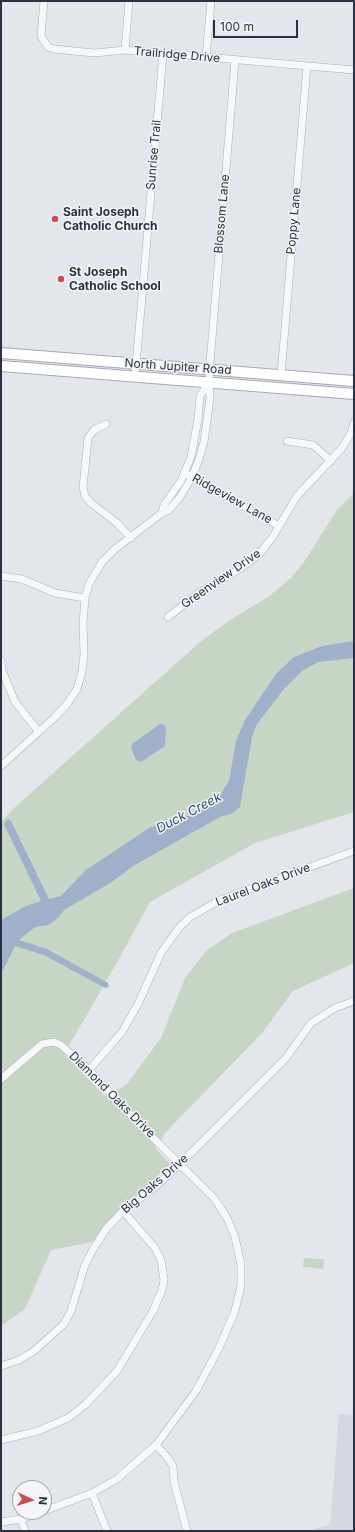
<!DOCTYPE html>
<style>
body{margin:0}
#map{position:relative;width:355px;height:1532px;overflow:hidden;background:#e3e6eb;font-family:Inter,sans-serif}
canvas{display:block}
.frame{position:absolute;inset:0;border:2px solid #2b3143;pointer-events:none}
.north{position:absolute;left:12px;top:1480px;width:40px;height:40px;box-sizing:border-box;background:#f3f5f8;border:1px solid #a3a7b0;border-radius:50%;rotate:94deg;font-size:11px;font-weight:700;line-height:16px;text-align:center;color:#2b3143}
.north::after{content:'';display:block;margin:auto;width:14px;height:18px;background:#cc4c51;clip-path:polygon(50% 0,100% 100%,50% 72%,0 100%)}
.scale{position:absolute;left:213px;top:20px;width:85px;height:18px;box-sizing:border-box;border:2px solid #2b3143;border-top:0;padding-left:5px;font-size:12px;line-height:14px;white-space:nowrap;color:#2b3143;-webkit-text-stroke:3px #f3f5f8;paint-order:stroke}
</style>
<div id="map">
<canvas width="355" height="1532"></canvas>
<div class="frame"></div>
<div class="north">N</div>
<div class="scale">100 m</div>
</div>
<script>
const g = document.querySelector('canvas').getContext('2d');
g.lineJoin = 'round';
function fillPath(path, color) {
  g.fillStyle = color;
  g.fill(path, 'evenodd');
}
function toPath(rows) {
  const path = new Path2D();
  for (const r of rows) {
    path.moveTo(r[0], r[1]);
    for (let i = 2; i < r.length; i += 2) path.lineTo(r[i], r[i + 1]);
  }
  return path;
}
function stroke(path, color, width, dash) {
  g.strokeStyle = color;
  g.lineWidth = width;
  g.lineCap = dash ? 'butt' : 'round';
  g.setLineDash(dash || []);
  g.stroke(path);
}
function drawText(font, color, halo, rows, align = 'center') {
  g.font = font + ' Inter,sans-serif';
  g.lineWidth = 3;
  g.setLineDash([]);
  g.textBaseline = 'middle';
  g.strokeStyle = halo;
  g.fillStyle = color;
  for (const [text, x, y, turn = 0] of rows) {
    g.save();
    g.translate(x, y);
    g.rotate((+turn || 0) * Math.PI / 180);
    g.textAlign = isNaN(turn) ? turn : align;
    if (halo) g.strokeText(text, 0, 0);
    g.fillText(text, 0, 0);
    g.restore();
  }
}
const built = toPath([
 [339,1414,354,1415,354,1531,315,1531,315,1528,330,1525]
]);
const green = toPath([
 [354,493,354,812,255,843,150,902,115,966,64,1054,105,1096,126,1085,161,1038,185,978,206,951,232,933,354,888,354,963,293,991,262,1033,166,1132,155,1148,170,1164,92,1242,51,1250,25,1309,1,1326,1,822,13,809,200,642,230,620,268,597,291,578,304,562,337,510],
 [304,1258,324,1259,323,1269,303,1267]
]);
const water = toPath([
 [354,641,354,658,318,662,302,671,284,689,257,724,252,737,240,807,231,814,220,817,133,866,112,882,64,910,57,919,48,925,35,927,19,940,47,949,108,983,109,987,105,988,44,955,15,946,1,974,1,920,26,906,41,901,4,824,8,819,11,821,49,899,61,896,86,870,149,828,173,819,188,816,219,797,229,781,236,741,245,720,276,674,294,657,322,646],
 [160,724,165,725,166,728,165,746,141,762,136,760,131,748,132,744]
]);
const minor = toPath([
 [44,1,41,36,48,47,54,49,94,53,125,50,354,70],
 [125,50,129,1],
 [206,57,211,1],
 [281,375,307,66],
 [135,377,163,54],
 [106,424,94,430,88,438,83,487,85,496,91,503,117,523,131,538],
 [287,441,313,445,331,461],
 [188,475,279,526],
 [162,513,164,505,181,481,191,457,198,419,200,396,209,382],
 [1,576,22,579,55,593,85,598],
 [168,617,196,595,241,568,259,554,272,538,297,496,342,448,351,433,354,423],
 [1,661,2,670,15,702,39,732],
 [1,766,54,718,67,704,77,689,82,672,84,655,83,623,85,598,89,584,102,562,115,549,162,513,169,510,180,497,192,477,199,459,204,442,210,398,209,382,210,363,235,60],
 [89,1070,122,1032,138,1004,161,953,178,929,190,917,220,900,354,851],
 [1,1079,42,1044,54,1042,61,1045,89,1070,143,1128,214,1198,227,1218,235,1237,241,1265,241,1285,235,1311,218,1350,196,1391,156,1445,117,1479,92,1493,44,1511],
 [1,1366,19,1360,34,1351,64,1324,71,1311,85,1265,92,1251,106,1229,123,1211,154,1188,180,1164,286,1058,311,1023,335,1008,354,1001],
 [1,1440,38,1431,68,1418,86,1404,117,1371,153,1311,162,1290,164,1280,161,1260,155,1248,123,1211],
 [156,1445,167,1457,173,1466,174,1482,187,1531],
 [92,1493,107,1531],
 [21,1519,25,1531],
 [1,1522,21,1519,42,1512]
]);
const primary = toPath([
 [1,353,354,381],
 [1,366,354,394]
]);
const markers = [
 [55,219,4,"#cc4c51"],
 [61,279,4,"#cc4c51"]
];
const streetNames = [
 ["Trailridge Drive",177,55,5],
 ["Sunrise Trail",154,155,-85],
 ["Blossom Lane",222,214,-85],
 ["Poppy Lane",294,221,-85],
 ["North Jupiter Road",178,367,4],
 ["Ridgeview Lane",232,499,29],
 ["Greenview Drive",221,579,-35],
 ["Laurel Oaks Drive",263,885,-21],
 ["Diamond Oaks Drive",112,1095,45],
 ["Big Oaks Drive",155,1184,-41]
];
const poiNames = [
 ["Saint Joseph",63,212],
 ["Catholic Church",63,226],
 ["St Joseph",69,272],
 ["Catholic School",69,286]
];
const waterNames = [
 ["Duck Creek",189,813,-28]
];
fillPath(built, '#d6d8e0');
fillPath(green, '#c7d5c5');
fillPath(water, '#a0afca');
stroke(minor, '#acb0b9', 8);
stroke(primary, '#a3a9b7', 12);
stroke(minor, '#f6f7f9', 7);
stroke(primary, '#fff', 10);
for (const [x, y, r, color] of markers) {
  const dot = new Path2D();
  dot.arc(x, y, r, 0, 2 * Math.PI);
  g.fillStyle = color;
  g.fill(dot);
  stroke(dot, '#f3f5f8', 1.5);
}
drawText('12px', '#2b3143', '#f3f5f8', streetNames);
drawText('bold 12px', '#2b3143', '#f3f5f8', poiNames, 'left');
drawText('italic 13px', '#364c77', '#f3f5f8', waterNames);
</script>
